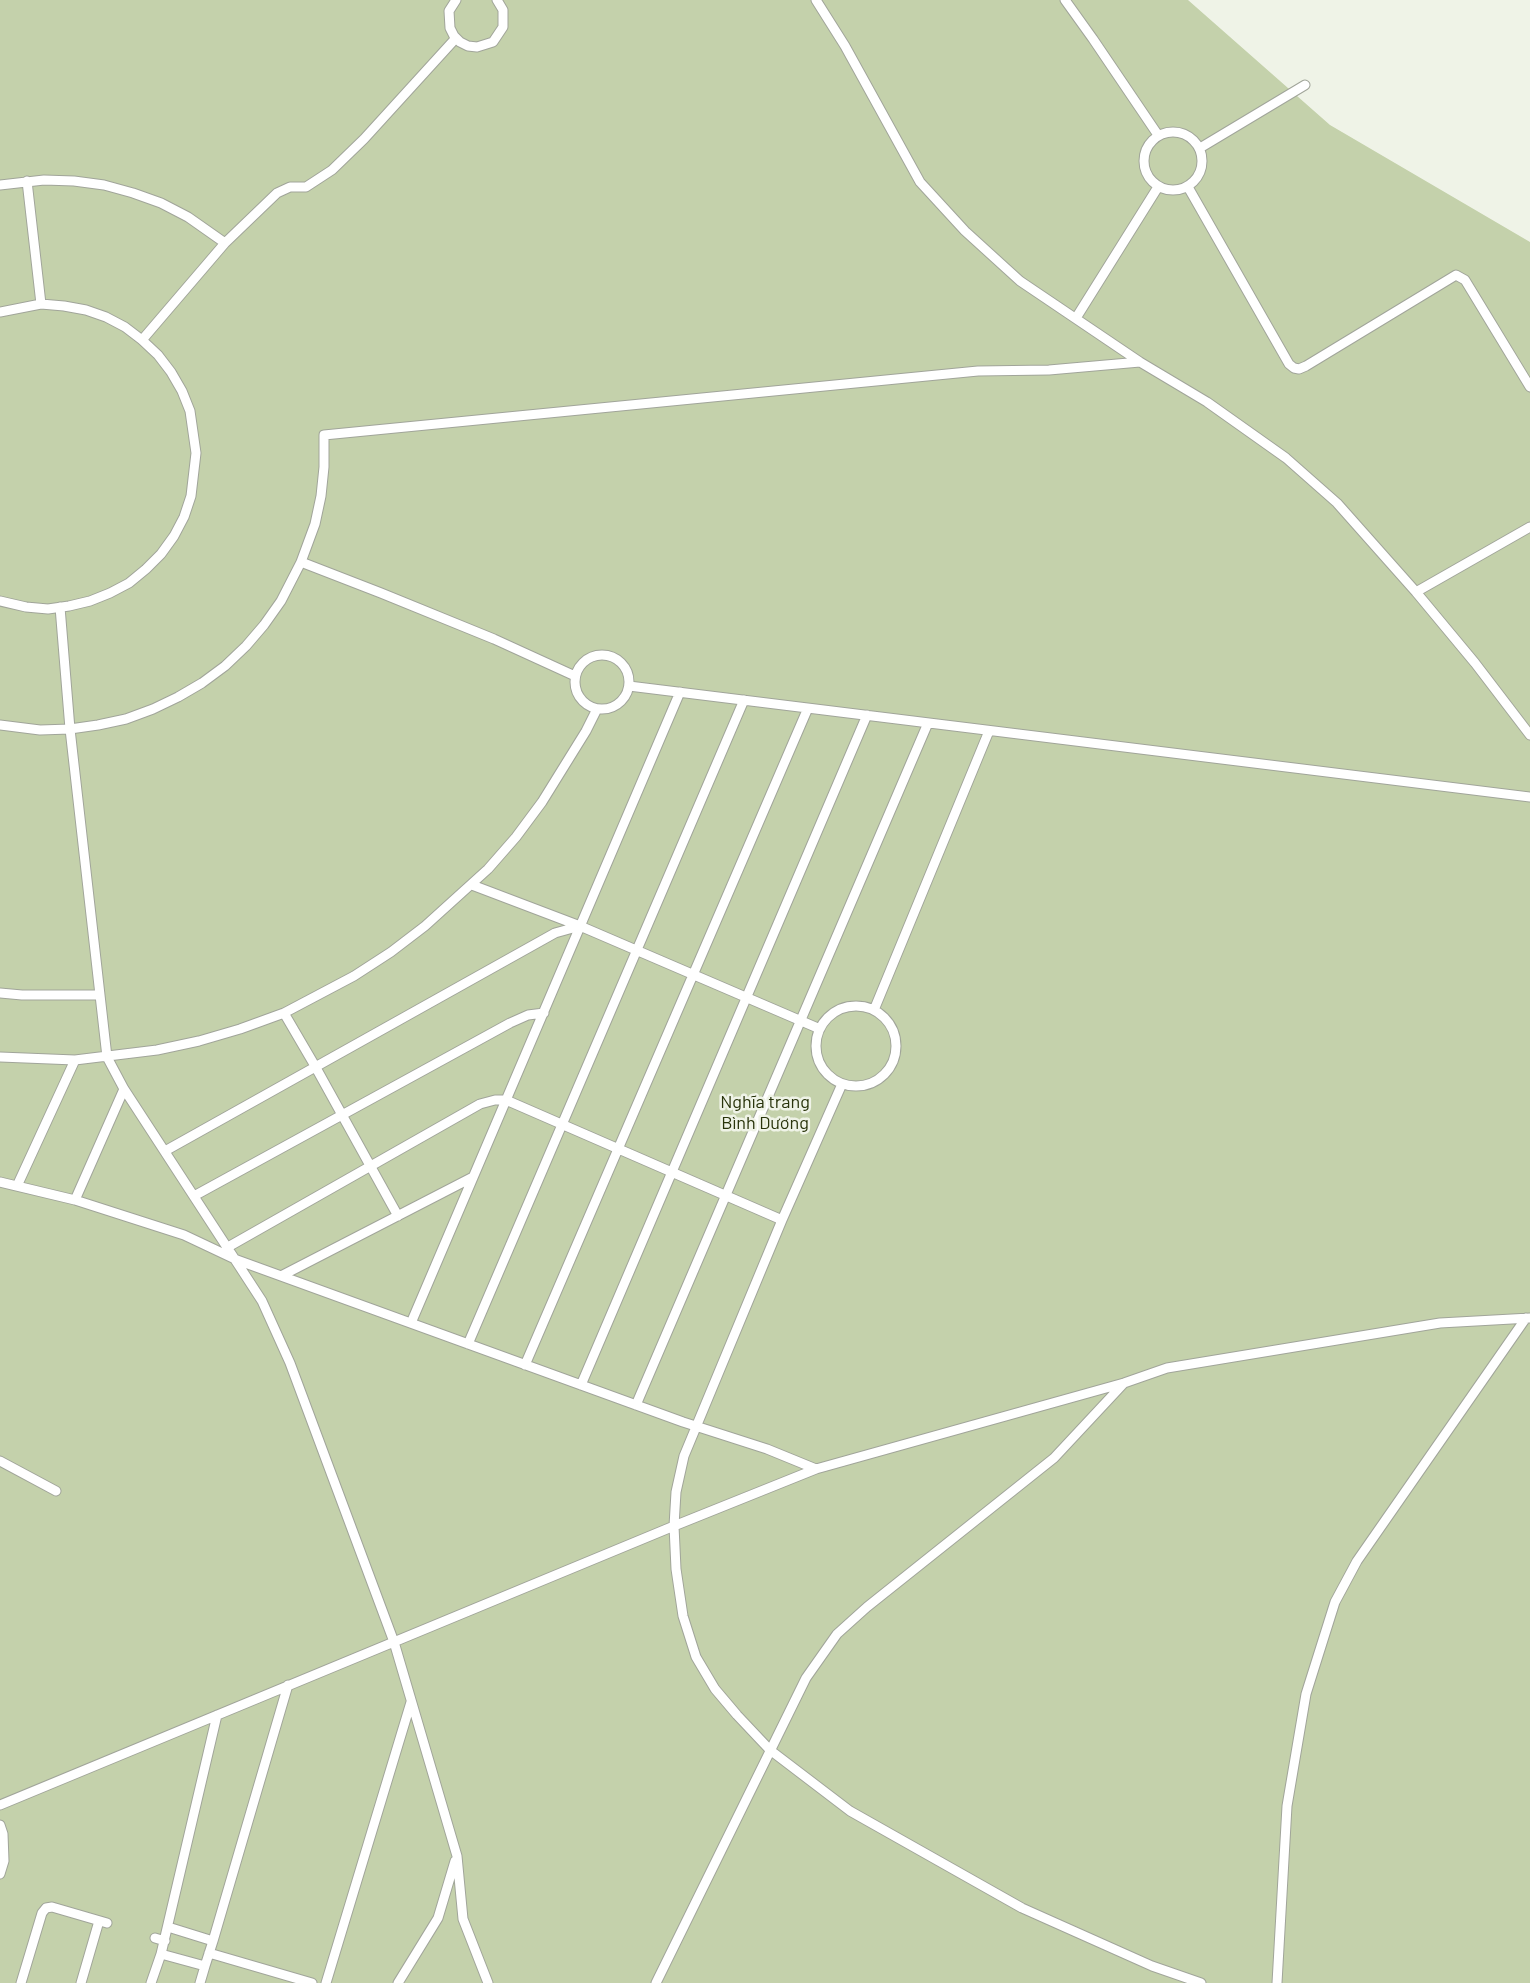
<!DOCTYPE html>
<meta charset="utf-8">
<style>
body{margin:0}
canvas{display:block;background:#eff3e7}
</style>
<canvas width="1530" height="1983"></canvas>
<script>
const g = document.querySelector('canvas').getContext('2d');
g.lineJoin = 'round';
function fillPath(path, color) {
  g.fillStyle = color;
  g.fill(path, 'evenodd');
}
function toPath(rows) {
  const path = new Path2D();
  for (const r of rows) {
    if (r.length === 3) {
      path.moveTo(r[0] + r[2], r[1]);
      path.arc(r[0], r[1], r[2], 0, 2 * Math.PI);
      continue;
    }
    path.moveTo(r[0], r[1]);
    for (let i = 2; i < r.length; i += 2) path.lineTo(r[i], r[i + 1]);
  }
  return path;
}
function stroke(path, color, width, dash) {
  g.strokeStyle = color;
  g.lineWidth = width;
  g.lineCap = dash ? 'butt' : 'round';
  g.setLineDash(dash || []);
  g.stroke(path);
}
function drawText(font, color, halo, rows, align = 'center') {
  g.font = font + ' Barlow,sans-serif';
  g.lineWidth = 5;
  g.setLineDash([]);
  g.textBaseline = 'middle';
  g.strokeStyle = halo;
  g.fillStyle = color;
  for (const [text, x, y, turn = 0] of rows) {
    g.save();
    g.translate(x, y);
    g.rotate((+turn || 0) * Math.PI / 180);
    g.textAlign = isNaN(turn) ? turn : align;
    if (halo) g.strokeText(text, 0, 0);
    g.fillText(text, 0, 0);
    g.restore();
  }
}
const green = toPath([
 [0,0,1188,0,1330,125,1530,242,1530,1983,0,1983]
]);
const service = toPath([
 [456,0,449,11,450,28,454,36,460,42,468,46,477,47,493,42,503,27,503,10,497,0],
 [816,0,845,46,920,182,965,231,1020,281,1140,362,1207,402,1286,458,1337,503,1416,592,1475,663,1530,735],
 [1065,0,1093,39,1158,135],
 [1173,161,29],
 [1200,148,1305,85],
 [27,181,41,304],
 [0,185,44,180,74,181,104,185,133,193,161,203,188,217,225,243],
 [1188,187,1289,364,1294,368,1299,369,1306,366,1456,275,1465,280,1530,387],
 [0,312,41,304,64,306,86,310,106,317,125,327,142,340,158,355,171,372,182,391,190,411,196,453,191,496,184,517,174,536,161,554,146,569,129,583,110,593,90,601,69,606,48,609,26,607,0,601],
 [1076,318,1158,187],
 [142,340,225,243,277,193,290,187,306,187,332,170,364,139,456,38],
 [301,562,381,593,494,639,575,676],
 [1416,592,1530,527],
 [60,607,70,729,107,1057,124,1089,262,1301,290,1363,394,1642,457,1856,463,1919,488,1983],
 [602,682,27],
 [629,686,1530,797],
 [0,725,40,730,70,729,98,725,126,719,153,709,178,697,202,683,225,666,246,646,264,625,281,601,301,562,315,524,321,496,324,467,324,435,978,371,1049,370,1140,362],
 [472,885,580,926,820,1029],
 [0,993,22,995,99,995],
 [856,1046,40],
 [874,1010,989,731],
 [284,1013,315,1066,398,1216],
 [0,1057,75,1060,157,1050,199,1041,240,1029,284,1013,354,976,391,952,425,926,488,869,516,837,542,802,586,731,597,709],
 [842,1084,782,1220,684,1456,676,1492,674,1526,676,1569,683,1616,696,1657,715,1689,737,1715,770,1750,850,1811,1022,1908,1152,1966,1201,1983],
 [165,1151,555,933,580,926],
 [0,1182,75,1200,184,1235,237,1260,683,1422,767,1449,816,1469],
 [17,1186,75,1060],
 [194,1196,510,1023,528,1015,544,1013],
 [75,1200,124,1089],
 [228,1247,480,1104,495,1100,506,1100,782,1220],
 [281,1276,473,1177],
 [411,1323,680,692],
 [468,1344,744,700],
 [525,1365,808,708],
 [581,1385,867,715],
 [636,1405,928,723],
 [0,1461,56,1491],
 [0,1805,674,1526,816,1469,1124,1383,1167,1368,1440,1323,1530,1318],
 [0,1825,3,1834,4,1861,0,1874],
 [168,1927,213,1941,205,1966,161,1954,217,1715],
 [155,1938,165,1941],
 [213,1941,288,1685],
 [209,1953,312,1983],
 [21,1983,42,1913,46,1908,52,1907,107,1923],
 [81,1983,99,1921],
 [151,1983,161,1954],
 [200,1983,205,1966],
 [326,1983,411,1702],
 [398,1983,438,1918,455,1861],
 [656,1983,806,1678,837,1634,867,1607,1054,1458,1124,1383],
 [1277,1983,1287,1806,1306,1694,1335,1602,1357,1561,1526,1318]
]);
const parkNames = [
 ["Nghĩa trang",765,1102],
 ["Bình Dương",765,1123]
];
fillPath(green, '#c4d1ab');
stroke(service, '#a1a59a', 11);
stroke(service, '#fff', 9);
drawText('18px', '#29340b', '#eff3e7', parkNames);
</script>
